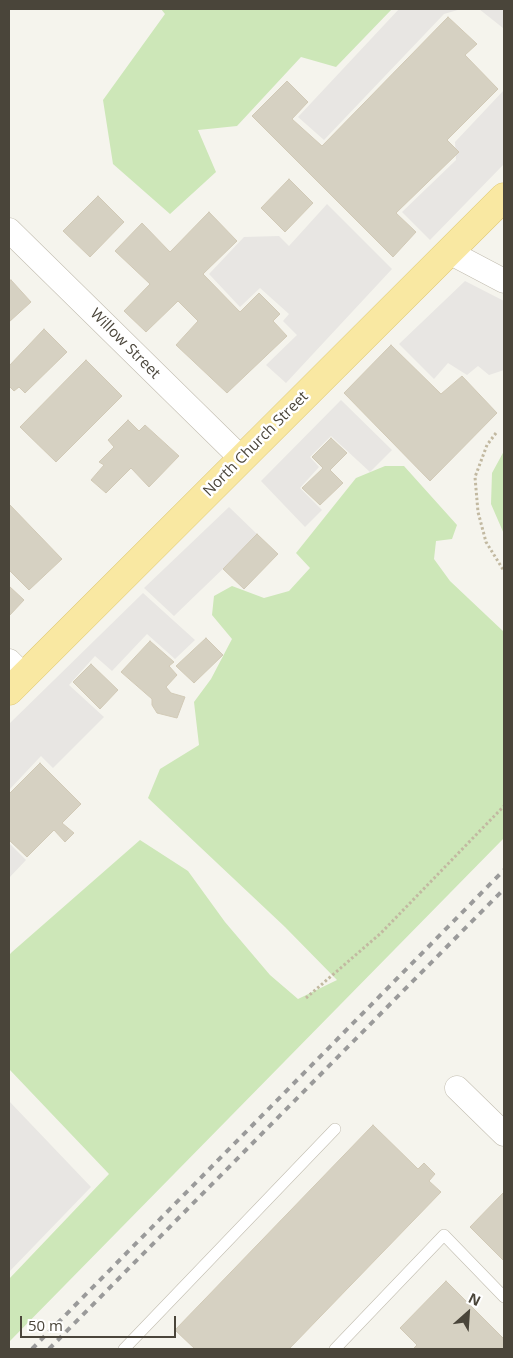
<!DOCTYPE html>
<style>
body{margin:0}
#map{position:relative;width:513px;height:1358px;overflow:hidden;background:#f5f4ed;font-family:"Open Sans",sans-serif}
canvas{display:block}
.frame{position:absolute;inset:0;border:10px solid #4a453a;pointer-events:none}
.north{position:absolute;left:443px;top:1288px;width:50px;height:50px;-webkit-text-stroke:4px #fff;paint-order:stroke;rotate:26deg;font-size:14px;font-weight:700;line-height:20px;text-align:center;color:#4a453a}
.north::after{content:'';display:block;margin:auto;width:18px;height:22px;background:#4a453a;clip-path:polygon(50% 0,100% 100%,50% 72%,0 100%)}
.scale{position:absolute;left:20px;top:1316px;width:156px;height:22px;box-sizing:border-box;border:2px solid #4a453a;border-top:0;padding-left:6px;font-size:15px;line-height:18px;white-space:nowrap;color:#4a453a;-webkit-text-stroke:4px #fff;paint-order:stroke}
</style>
<div id="map">
<canvas width="513" height="1358"></canvas>
<div class="frame"></div>
<div class="north">N</div>
<div class="scale">50 m</div>
</div>
<script>
const g = document.querySelector('canvas').getContext('2d');
g.lineJoin = 'round';
function fillPath(path, color) {
  g.fillStyle = color;
  g.fill(path, 'evenodd');
}
function toPath(rows) {
  const path = new Path2D();
  for (const r of rows) {
    path.moveTo(r[0], r[1]);
    for (let i = 2; i < r.length; i += 2) path.lineTo(r[i], r[i + 1]);
  }
  return path;
}
function stroke(path, color, width, dash) {
  g.strokeStyle = color;
  g.lineWidth = width;
  g.lineCap = dash ? 'butt' : 'round';
  g.setLineDash(dash || []);
  g.stroke(path);
}
function drawText(font, color, halo, rows, align = 'center') {
  g.font = font + ' "Open Sans",sans-serif';
  g.lineWidth = 5;
  g.setLineDash([]);
  g.textBaseline = 'middle';
  g.strokeStyle = halo;
  g.fillStyle = color;
  for (const [text, x, y, turn = 0] of rows) {
    g.save();
    g.translate(x, y);
    g.rotate((+turn || 0) * Math.PI / 180);
    g.textAlign = isNaN(turn) ? turn : align;
    if (halo) g.strokeText(text, 0, 0);
    g.fillText(text, 0, 0);
    g.restore();
  }
}
const green = toPath([
 [161,9,392,9,336,67,301,57,237,126,198,130,216,172,170,214,113,164,103,100,165,14],
 [504,451,504,534,491,504,492,473],
 [385,466,404,466,457,525,452,539,436,541,434,559,450,581,504,632,504,838,9,1342,9,1279,109,1174,9,1069,9,955,12,952,140,840,188,871,225,922,270,975,298,999,337,980,285,927,148,798,160,769,199,745,194,702,211,679,232,639,212,615,214,596,232,586,264,598,289,591,310,568,296,553,356,478]
]);
const parking = toPath([
 [399,9,461,9,444,14,324,140,298,117],
 [479,9,504,9,504,41,503,28],
 [504,90,504,164,430,240,402,212,456,160,455,142],
 [327,204,392,269,286,383,266,365,297,335,283,321,289,314,260,288,240,307,209,274,244,237,279,236,289,246],
 [465,281,504,301,504,370,489,375,478,366,467,375,448,363,434,379,399,344],
 [341,400,392,450,370,472,331,436,310,457,319,467,300,488,322,510,305,527,261,481],
 [229,507,258,535,174,616,144,588],
 [143,593,195,640,175,659,147,634,112,671,95,656,69,685,104,717,53,768,41,756,9,790,9,724],
 [9,843,26,860,9,878],
 [9,1101,91,1187,9,1272]
]);
const building = toPath([
 [448,17,477,44,465,55,498,89,447,140,459,152,396,213,416,232,393,257,252,116,287,81,308,102,292,119,322,146,448,17],
 [289,179,313,203,285,232,261,208,289,179],
 [98,196,124,222,90,257,63,231,98,196],
 [209,212,237,241,203,274,240,312,259,293,280,314,273,321,287,336,227,393,176,345,198,321,178,301,146,332,124,311,150,284,115,251,142,223,170,252,209,212],
 [11,280,31,302,9,322,9,281,11,280],
 [44,329,67,352,25,393,19,387,14,391,9,386,9,366,44,329],
 [391,345,441,394,462,376,497,413,430,481,344,393,391,345],
 [86,360,122,396,56,462,20,427,86,360],
 [128,420,139,431,145,425,179,456,149,487,131,468,106,493,91,480,104,465,99,462,114,447,108,440,128,420],
 [331,438,347,453,330,470,343,483,320,505,302,488,323,468,312,457,331,438],
 [9,504,62,559,29,590,9,570,9,504],
 [257,534,278,554,244,589,223,569,257,534],
 [9,586,24,600,9,616,9,586],
 [206,638,223,655,194,683,176,666,206,638],
 [150,641,174,662,169,666,177,675,166,687,171,693,185,697,177,718,157,713,152,705,152,699,121,672,150,641],
 [91,664,118,690,100,709,73,682,91,664],
 [40,763,81,804,62,823,74,833,65,842,54,830,27,857,9,840,9,794,40,763],
 [373,1125,418,1169,424,1163,435,1174,429,1181,441,1192,289,1349,195,1349,175,1330,373,1125],
 [504,1192,504,1261,470,1227,504,1192],
 [446,1281,504,1339,504,1349,413,1349,417,1345,400,1328,446,1281]
]);
const path = toPath([
 [496,433,487,445,475,477,478,512,486,542,504,571],
 [306,998,381,933,504,806]
]);
const lane = toPath([
 [124,1349,335,1129],
 [335,1349,444,1235,504,1297]
]);
const street = toPath([
 [9,230,242,459],
 [449,252,504,281],
 [9,661,24,676],
 [457,1088,504,1134]
]);
const primary = toPath([
 [9,691,504,197]
]);
const rail = toPath([
 [32,1349,504,870],
 [49,1349,504,889]
]);
const streetNames = [
 ["Willow Street",125,344,45],
 ["North Church Street",256,444,-45]
];
fillPath(green, '#cde7b8');
fillPath(parking, '#e8e6e3');
fillPath(building, '#d6d1c2');
stroke(building, '#d1c9b6', 1);
stroke(lane, '#c1bcaf', 12);
stroke(street, '#c1bcaf', 25);
stroke(primary, '#dec872', 29);
stroke(path, '#c2b9a1', 3, [2.5, 2.5]);
stroke(lane, '#fff', 11);
stroke(street, '#fff', 24);
stroke(primary, '#f9e8a2', 28);
stroke(rail, '#9a9a9a', 4, [6, 6]);
drawText('15px', '#4a453a', '#fff', streetNames);
</script>
